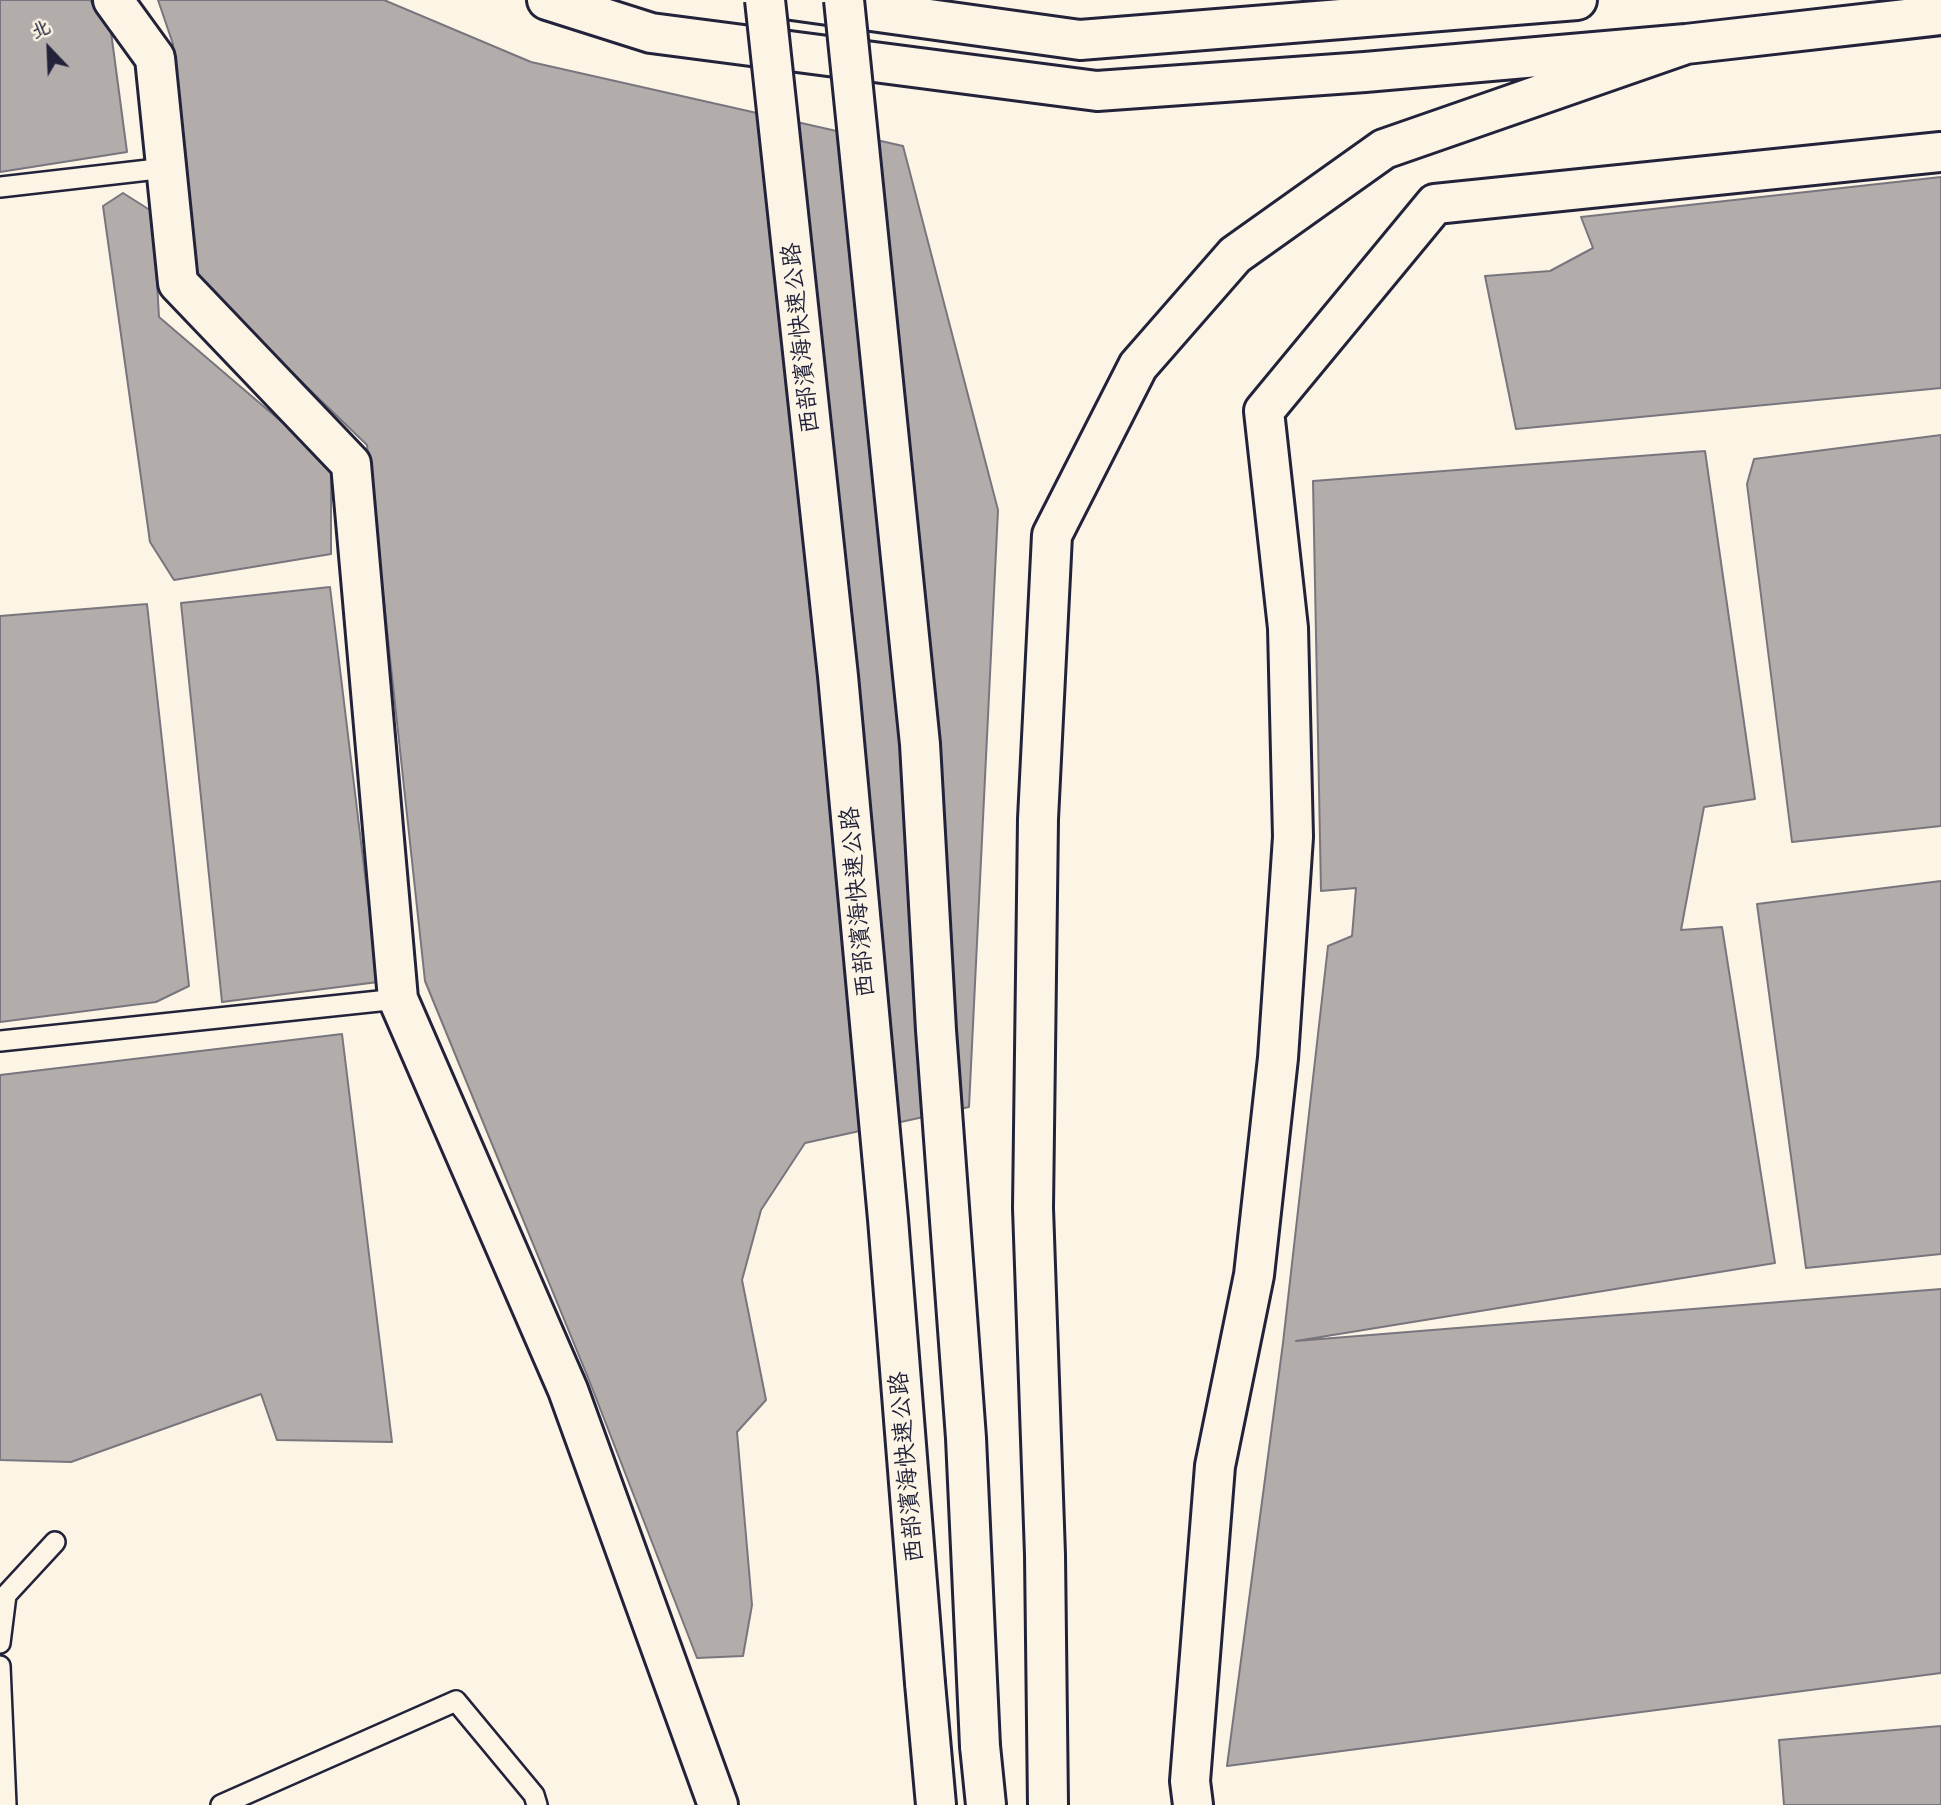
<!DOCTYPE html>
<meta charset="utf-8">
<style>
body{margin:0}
#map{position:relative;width:1941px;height:1805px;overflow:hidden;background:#fcf5e5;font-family:Pangolin,"LXGW WenKai TC",sans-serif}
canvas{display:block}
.north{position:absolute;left:14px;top:14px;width:70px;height:70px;-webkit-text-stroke:5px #fcf5e5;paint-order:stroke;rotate:337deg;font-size:19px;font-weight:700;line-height:28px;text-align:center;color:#22223b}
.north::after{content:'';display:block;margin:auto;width:24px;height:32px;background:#22223b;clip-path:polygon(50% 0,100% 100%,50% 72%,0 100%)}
</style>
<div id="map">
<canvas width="1941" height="1805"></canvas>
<div class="north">北</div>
</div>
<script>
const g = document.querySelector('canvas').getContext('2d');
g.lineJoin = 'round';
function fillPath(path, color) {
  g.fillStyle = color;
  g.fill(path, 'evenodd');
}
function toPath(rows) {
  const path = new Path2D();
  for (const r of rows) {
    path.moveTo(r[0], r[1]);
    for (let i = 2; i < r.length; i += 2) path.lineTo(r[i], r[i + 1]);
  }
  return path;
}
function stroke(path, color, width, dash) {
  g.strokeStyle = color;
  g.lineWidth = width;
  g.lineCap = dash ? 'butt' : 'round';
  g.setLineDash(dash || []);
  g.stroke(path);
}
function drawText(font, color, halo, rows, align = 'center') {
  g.font = font + ' Pangolin,"LXGW WenKai TC",sans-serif';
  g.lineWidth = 6;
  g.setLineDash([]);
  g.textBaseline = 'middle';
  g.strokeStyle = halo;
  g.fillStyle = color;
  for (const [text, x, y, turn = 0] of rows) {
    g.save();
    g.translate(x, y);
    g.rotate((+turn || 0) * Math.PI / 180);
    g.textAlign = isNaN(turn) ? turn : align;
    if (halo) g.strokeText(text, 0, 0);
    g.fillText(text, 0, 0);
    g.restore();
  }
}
const water = toPath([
 [0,0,90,0,111,32,127,152,0,172,0,0],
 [158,0,384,0,531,62,903,146,998,510,969,1107,805,1143,761,1210,742,1280,766,1400,737,1432,752,1605,743,1656,697,1658,589,1380,425,981,367,445,192,276,173,44,158,0],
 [1941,177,1941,388,1516,429,1485,276,1550,271,1593,248,1581,217,1941,177],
 [123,193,153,212,159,317,331,464,331,554,174,580,150,542,103,206,123,193],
 [1941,435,1941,826,1792,842,1747,484,1754,459,1941,435],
 [1705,451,1755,799,1704,807,1681,930,1722,927,1775,1263,1296,1341,1941,1289,1941,1673,1227,1766,1283,1343,1328,946,1352,936,1356,888,1321,891,1313,481,1705,451],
 [330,587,378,982,222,1002,181,603,330,587],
 [147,604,189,986,156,1002,0,1022,0,616,147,604],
 [1941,881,1941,1254,1806,1268,1757,904,1941,881],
 [342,1034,392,1442,277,1440,261,1394,71,1462,0,1460,0,1075,342,1034],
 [1941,1726,1941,1805,1784,1805,1779,1740,1941,1726]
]);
const service = toPath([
 [0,187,166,168],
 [0,1041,398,999],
 [0,1643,6,1595,55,1542],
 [0,1666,6,1805],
 [221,1805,456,1701,534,1795,537,1805]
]);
const minor = toPath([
 [113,0,155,58,178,283,351,464,398,999,568,1390,718,1805],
 [1193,1805,1190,1781,1215,1466,1254,1275,1278,1058,1293,837,1288,628,1264,411,1435,204,1941,152]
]);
const trunk = toPath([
 [547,0,651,33,1097,91,1365,72,1686,44,1941,15],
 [792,0,1080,40,1577,0],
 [925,1683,936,1805],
 [980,1746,986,1805],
 [1048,1805,1045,1555,1033,1208,1038,819,1052,535,1138,366,1235,255,1384,149,1686,44]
]);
const trunkBridge = toPath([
 [765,0,838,676,888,1219,925,1683],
 [844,0,920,744,936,1030,966,1438,980,1746]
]);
const streetNames = [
 ["西部濱海快速公路",802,338,-96],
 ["西部濱海快速公路",859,902,-95],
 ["西部濱海快速公路",908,1467,-95]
];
fillPath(water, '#b2adab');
stroke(water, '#78757e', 2);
stroke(service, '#22223b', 24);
stroke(minor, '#22223b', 44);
stroke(trunk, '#22223b', 44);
stroke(service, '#fcf5e5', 19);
stroke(minor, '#fcf5e5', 38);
stroke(trunk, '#fcf5e5', 38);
stroke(trunkBridge, '#22223b', 44, []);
stroke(trunkBridge, '#fcf5e5', 38);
drawText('24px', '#22223b', '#fcf5e5', streetNames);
</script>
